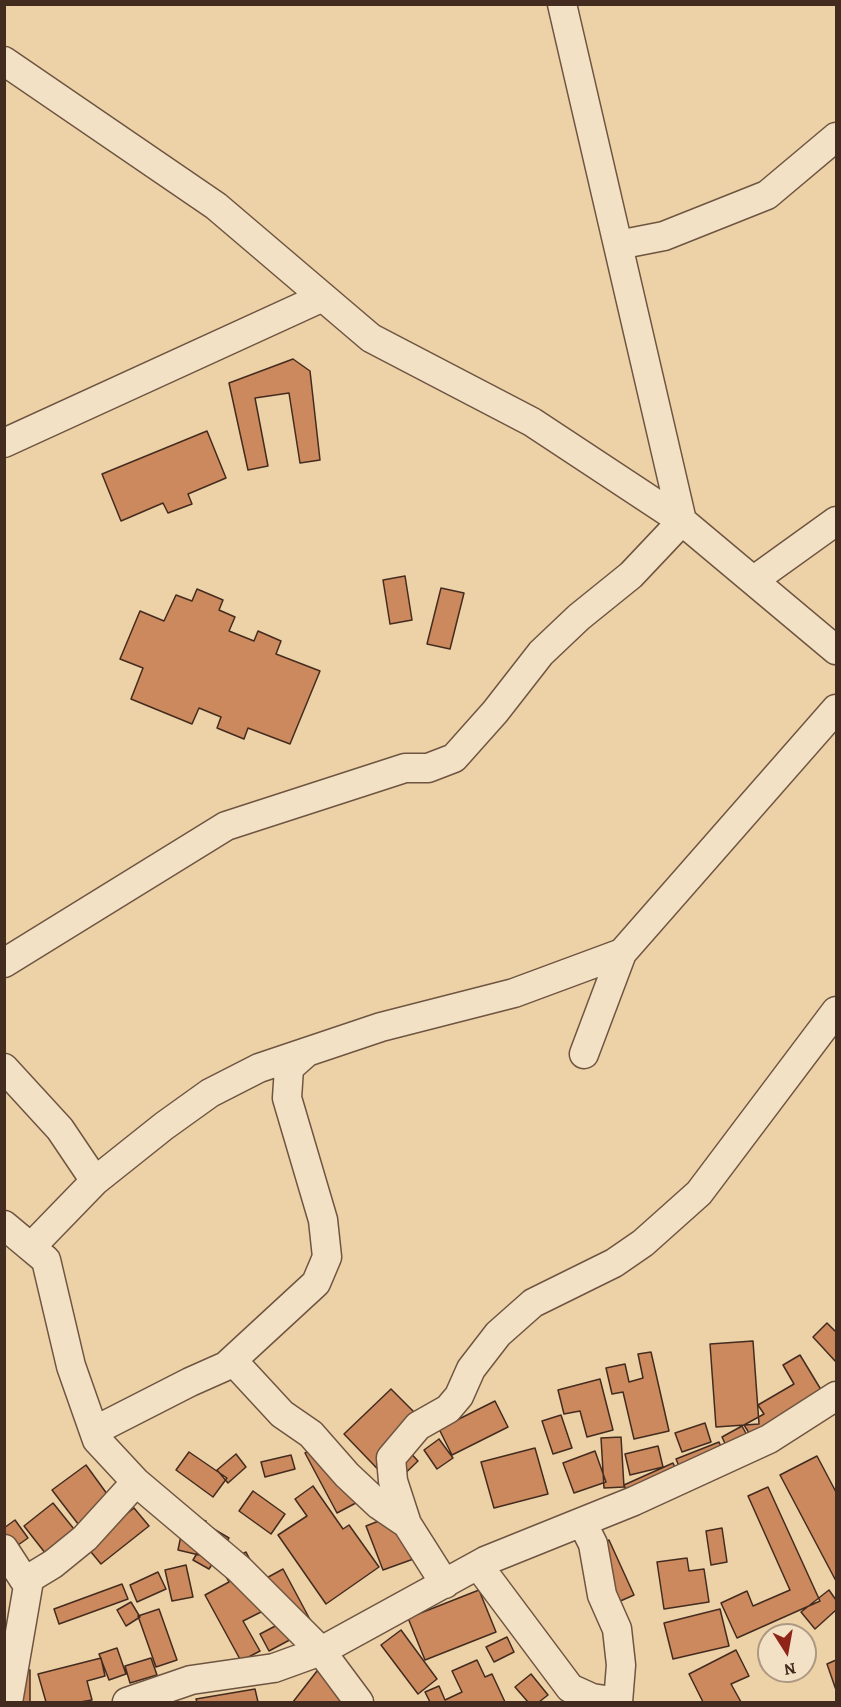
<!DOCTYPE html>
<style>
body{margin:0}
#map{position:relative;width:841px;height:1707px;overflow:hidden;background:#edd1a7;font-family:Alegreya,serif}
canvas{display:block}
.frame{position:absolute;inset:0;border:6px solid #432c1f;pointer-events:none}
.north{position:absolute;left:757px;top:1623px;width:60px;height:60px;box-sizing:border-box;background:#f3e1c6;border:2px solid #ad9983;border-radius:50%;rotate:169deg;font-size:16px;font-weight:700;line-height:24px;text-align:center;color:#432c1f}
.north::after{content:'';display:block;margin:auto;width:21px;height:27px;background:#8f2418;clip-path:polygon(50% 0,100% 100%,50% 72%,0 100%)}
</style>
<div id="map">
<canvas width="841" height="1707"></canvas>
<div class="frame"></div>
<div class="north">N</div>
</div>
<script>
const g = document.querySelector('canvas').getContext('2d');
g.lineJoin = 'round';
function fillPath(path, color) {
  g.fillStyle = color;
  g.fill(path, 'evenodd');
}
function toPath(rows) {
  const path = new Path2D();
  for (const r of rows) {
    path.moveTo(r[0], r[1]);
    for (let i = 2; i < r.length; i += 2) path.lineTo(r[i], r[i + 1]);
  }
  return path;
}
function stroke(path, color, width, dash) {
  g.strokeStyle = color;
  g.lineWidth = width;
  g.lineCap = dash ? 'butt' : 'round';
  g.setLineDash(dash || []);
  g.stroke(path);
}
const building = toPath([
 [293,359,310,371,320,460,300,463,289,393,255,398,268,466,248,470,229,383,293,359],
 [207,431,226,478,188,494,192,504,168,513,163,503,121,521,102,474,207,431],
 [405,576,412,620,390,624,383,580,405,576],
 [441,588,464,593,450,649,427,644,441,588],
 [197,589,223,600,219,610,235,617,229,631,254,641,258,631,281,641,276,654,320,671,290,744,248,728,244,739,217,728,221,717,199,708,192,724,131,699,143,668,120,659,140,611,164,621,176,595,192,601,197,589],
 [827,1323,836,1332,836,1362,813,1337,827,1323],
 [753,1341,759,1424,716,1427,710,1344,753,1341],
 [651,1352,669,1431,634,1439,623,1392,612,1394,606,1368,625,1364,629,1382,643,1378,638,1354,651,1352],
 [800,1355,823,1393,751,1436,744,1425,764,1414,758,1405,794,1384,783,1365,800,1355],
 [600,1379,613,1430,587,1437,580,1411,564,1414,558,1390,600,1379],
 [391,1389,427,1425,405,1447,418,1461,393,1485,344,1434,391,1389],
 [495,1401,508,1427,452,1455,439,1429,495,1401],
 [561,1415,572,1448,553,1454,542,1421,561,1415],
 [705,1423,711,1442,682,1452,675,1433,705,1423],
 [742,1426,749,1439,728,1450,722,1437,742,1426],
 [621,1437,624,1487,604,1488,601,1438,621,1437],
 [439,1439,453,1458,437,1469,424,1450,439,1439],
 [326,1442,369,1496,337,1513,305,1453,326,1442],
 [719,1442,726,1459,683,1476,676,1459,719,1442],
 [658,1446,663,1467,630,1475,625,1454,658,1446],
 [535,1448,548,1494,494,1508,481,1462,535,1448],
 [595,1451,606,1482,574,1493,563,1463,595,1451],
 [189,1452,227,1478,213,1497,176,1470,189,1452],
 [236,1454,246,1467,228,1483,217,1470,236,1454],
 [291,1455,295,1469,265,1477,261,1462,291,1455],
 [817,1456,836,1492,836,1581,780,1475,817,1456],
 [673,1463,679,1476,629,1498,624,1485,673,1463],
 [86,1465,118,1509,85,1533,52,1490,86,1465],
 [313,1486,343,1529,349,1525,379,1567,326,1604,278,1535,307,1516,295,1499,313,1486],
 [768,1487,820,1601,737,1638,721,1603,747,1591,753,1606,790,1590,748,1496,768,1487],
 [253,1491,285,1514,271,1534,239,1511,253,1491],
 [53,1503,82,1539,53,1563,24,1526,53,1503],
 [134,1508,149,1526,101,1564,86,1546,134,1508],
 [402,1512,419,1557,383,1570,366,1526,402,1512],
 [185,1516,206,1521,199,1555,178,1550,185,1516],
 [15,1520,28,1538,4,1555,4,1528,15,1520],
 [212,1528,229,1538,209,1569,193,1560,212,1528],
 [722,1528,727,1562,711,1565,706,1531,722,1528],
 [609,1540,634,1595,609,1606,584,1552,609,1540],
 [246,1552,261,1581,283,1569,314,1627,269,1651,260,1634,283,1622,275,1605,243,1621,260,1651,241,1661,205,1595,229,1582,220,1566,246,1552],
 [687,1558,689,1571,704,1569,709,1602,664,1609,657,1562,687,1558],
 [186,1565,193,1597,172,1601,165,1570,186,1565],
 [158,1572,166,1589,137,1602,130,1585,158,1572],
 [122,1584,128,1599,59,1624,54,1609,122,1584],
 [479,1590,496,1632,425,1660,408,1618,479,1590],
 [829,1590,836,1600,836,1610,815,1629,801,1612,829,1590],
 [131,1602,140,1617,126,1626,117,1610,131,1602],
 [159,1609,177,1660,156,1667,138,1616,159,1609],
 [720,1609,729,1646,673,1659,664,1623,720,1609],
 [401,1630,437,1679,418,1694,381,1645,401,1630],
 [507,1637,514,1652,494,1662,486,1647,507,1637],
 [117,1648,126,1674,109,1680,99,1654,117,1648],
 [736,1650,749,1676,731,1684,741,1702,703,1702,689,1674,736,1650],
 [101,1658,105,1676,87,1681,92,1700,80,1702,46,1702,38,1674,101,1658],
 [151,1658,157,1675,130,1683,125,1666,151,1658],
 [477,1660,485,1677,492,1674,505,1702,430,1702,425,1692,439,1686,445,1700,462,1692,452,1671,477,1660],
 [836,1660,836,1690,827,1664,836,1660],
 [7,1670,30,1670,30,1702,8,1702,7,1670],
 [317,1671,352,1697,347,1702,293,1702,317,1671],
 [531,1674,548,1695,539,1702,528,1702,515,1687,531,1674],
 [255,1689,258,1702,197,1702,196,1699,255,1689]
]);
const minor = toPath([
 [4,61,216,206,371,338,532,422,682,521,836,650],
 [618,245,664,236,767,195,836,137],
 [4,443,323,297],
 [754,580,836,521],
 [4,963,226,826,405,768,428,768,454,758,495,712,541,653,579,617,631,575,682,521,562,4],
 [584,1054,622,953,836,709],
 [4,1068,60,1129,95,1181],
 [4,1225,46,1260,71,1366,97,1440,136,1482,239,1569,321,1651,359,1702],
 [31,1247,95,1181,164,1126,210,1093,259,1068,381,1027,514,993,622,953],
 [233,1361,282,1414,311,1434,347,1475,379,1505,407,1524],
 [94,1431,190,1382,226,1366,316,1283,327,1257,323,1220,287,1098,289,1068,307,1052],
 [582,1522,593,1544,602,1595,617,1629,621,1665,618,1702],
 [4,1549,28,1586,8,1702],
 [478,1565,570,1688,592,1698,618,1702],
 [25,1581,53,1564,85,1538,136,1482],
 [445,1584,407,1524,393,1481,391,1458,418,1426,448,1409,459,1396,471,1369,498,1334,533,1303,614,1263,643,1243,699,1193,836,1011],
 [127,1702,191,1680,274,1668,321,1651,485,1561,634,1501,769,1439,836,1396]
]);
fillPath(building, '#cc895d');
stroke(building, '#432c1f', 1.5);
stroke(minor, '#6e5541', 31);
stroke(minor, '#f3e1c6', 28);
</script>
